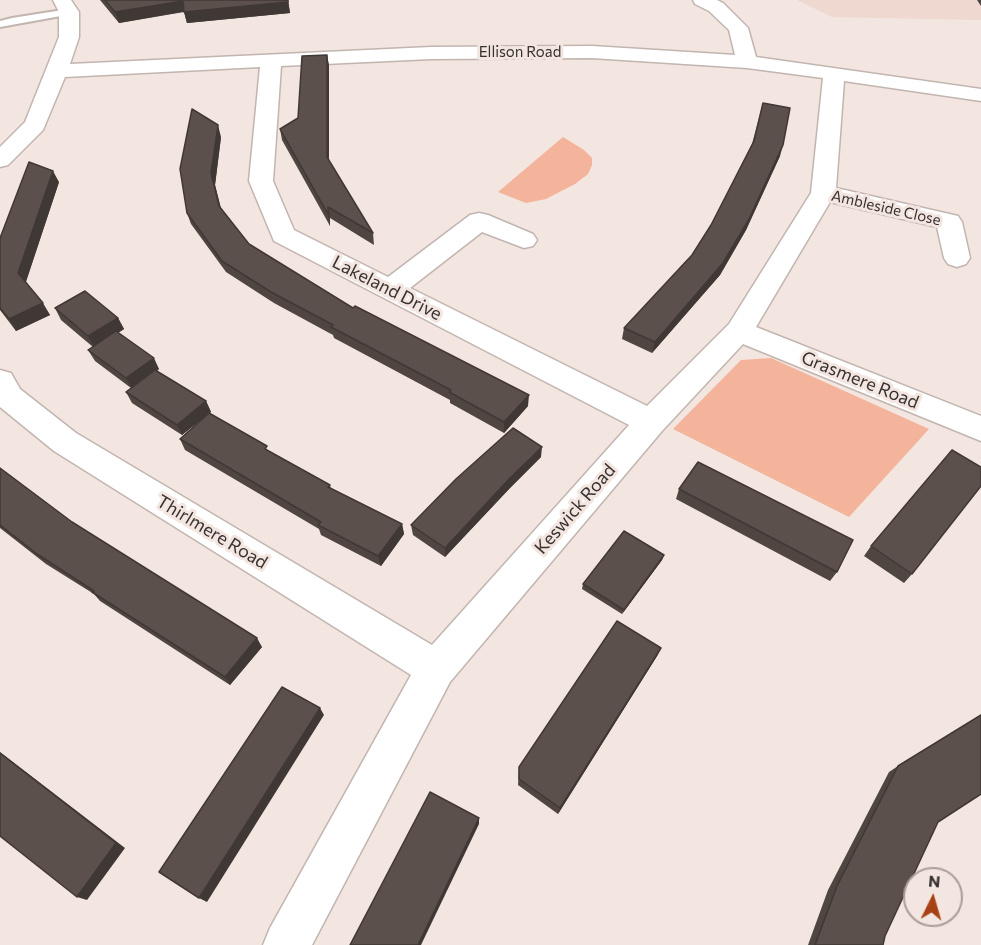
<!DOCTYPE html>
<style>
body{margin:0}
#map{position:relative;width:981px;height:945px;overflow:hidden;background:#f3e5df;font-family:Commissioner,sans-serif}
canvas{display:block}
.north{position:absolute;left:903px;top:867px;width:60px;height:60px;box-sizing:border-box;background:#f3e5df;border:2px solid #a89d99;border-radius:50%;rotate:5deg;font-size:16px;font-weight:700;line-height:24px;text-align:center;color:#373230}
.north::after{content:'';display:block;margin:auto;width:21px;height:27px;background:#a74215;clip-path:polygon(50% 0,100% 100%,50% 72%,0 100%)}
</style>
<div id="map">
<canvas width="981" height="945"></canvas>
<div class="north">N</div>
</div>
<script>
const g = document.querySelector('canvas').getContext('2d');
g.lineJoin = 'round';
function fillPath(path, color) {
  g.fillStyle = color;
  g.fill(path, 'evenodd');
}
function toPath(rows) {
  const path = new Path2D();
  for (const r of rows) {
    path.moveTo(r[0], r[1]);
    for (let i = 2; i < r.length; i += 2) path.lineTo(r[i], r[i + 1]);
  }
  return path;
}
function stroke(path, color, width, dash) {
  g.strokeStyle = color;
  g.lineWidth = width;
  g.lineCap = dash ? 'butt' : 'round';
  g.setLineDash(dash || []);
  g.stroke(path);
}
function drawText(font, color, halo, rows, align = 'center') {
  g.font = font + ' Commissioner,sans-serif';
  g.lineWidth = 6;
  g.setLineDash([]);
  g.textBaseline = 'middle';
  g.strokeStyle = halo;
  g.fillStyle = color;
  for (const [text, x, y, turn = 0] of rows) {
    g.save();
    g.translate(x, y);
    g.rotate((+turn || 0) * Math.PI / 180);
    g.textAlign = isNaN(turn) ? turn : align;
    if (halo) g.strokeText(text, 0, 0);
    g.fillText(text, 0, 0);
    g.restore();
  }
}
const built = toPath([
 [797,0,981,0,981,20,832,17]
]);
const green = toPath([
 [563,137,584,150,592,158,592,165,588,174,575,184,546,199,526,203,498,192],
 [771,358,929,429,849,517,673,429,741,360]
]);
const lane = toPath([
 [69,9,74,12,72,14,0,27,0,21,12,18,69,9]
]);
const street = toPath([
 [53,0,71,0,79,12,79,37,70,64,431,47,592,46,735,55,729,30,709,11,695,4,693,0,717,0,723,3,748,28,756,57,981,89,981,101,844,81,836,188,958,216,962,222,970,258,966,264,957,267,948,264,944,258,937,227,830,202,756,327,981,416,981,441,743,344,662,431,450,682,312,945,263,945,270,928,411,675,54,451,0,407,0,370,11,373,20,389,76,433,432,645,629,425,274,241,249,181,260,67,65,77,43,130,8,165,0,167,0,147,25,122,59,37,59,12,53,0],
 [592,58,747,68,823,78,811,193,729,324,647,406,410,288,482,232,524,248,533,246,537,240,533,234,488,215,479,213,470,215,388,277,294,230,273,181,281,66,431,59,592,58]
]);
const wall = toPath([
 [100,0,288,0,290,13,187,23,184,12,119,23],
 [977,0,981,0,981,6],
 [327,55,329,66,329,161,373,233,374,245,330,218,330,226,282,140,280,129,298,118],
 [763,103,780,156,746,230,720,275,652,353,622,339,624,328,692,255,711,225,752,144],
 [221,137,215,185,221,208,249,244,353,308,528,406,504,433,450,403,450,400,334,338,333,335,274,303,226,272,191,224,187,213],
 [59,182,26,282,50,315,16,331,0,310,0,238],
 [55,308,118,318,124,329,118,333,159,369,157,371,206,401,211,412,209,413,269,451,330,485,331,489,402,524,404,534,381,566,321,535,319,529,185,450,180,439,205,416,182,435,132,403,126,392,131,388,95,361,88,350,93,347,61,320],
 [541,457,510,488,445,557,413,535,411,525],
 [0,468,72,522,262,647,230,685,100,601,94,594,46,564,0,528],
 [679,489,837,572,830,581,676,499],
 [871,546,912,574,904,583,864,556],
 [664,555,662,560,622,614,582,589,583,584],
 [661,648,657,656,558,814,518,785,519,767],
 [898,766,938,822,885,936,883,945,808,945,828,890,889,772]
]);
const shadedWall = toPath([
 [288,0,290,13,187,23,184,12],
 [183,1,187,11,119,23,115,12],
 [327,55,329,66,329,169,327,157],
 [218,125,221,137,215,185,223,218,211,173],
 [783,145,780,156,746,230,720,275,652,353,655,342],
 [53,171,59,182,25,284,18,273],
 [328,207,330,218,330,226,328,214],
 [43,303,50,315,16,331,9,319],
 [118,318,124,329,94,348,88,336],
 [154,358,159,369,132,389,126,378],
 [529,395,528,406,504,433,504,422],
 [206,401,211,412,182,435,177,425],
 [542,447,541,457,510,488,445,557,445,548,510,478],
 [402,524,404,534,381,566,378,556],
 [664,555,662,560,622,614,624,610],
 [257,638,262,647,230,685,225,677],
 [661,648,657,656,558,814,560,808],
 [320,708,324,715,207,902,199,898],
 [0,752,125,848,87,900,77,897,0,753],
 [479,818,479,824,421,945,418,945]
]);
const building = toPath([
 [105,0,288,0,288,2,184,12,183,1,115,12,105,0],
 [327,55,327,157,373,233,328,207,328,214,280,129,298,118,302,56,327,55],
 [763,103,790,108,783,145,749,219,723,263,655,342,624,328,692,255,711,225,754,141,763,103],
 [192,109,218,125,211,173,219,206,249,244,353,308,355,306,529,395,504,422,449,392,451,390,331,327,333,325,271,292,222,261,187,213,180,169,192,109],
 [29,162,53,171,18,273,43,303,9,319,0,308,0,238,29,162],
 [85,291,118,318,88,336,55,308,85,291],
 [116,331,154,358,126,378,88,350,116,331],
 [155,370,206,401,177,425,126,392,155,370],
 [209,413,267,446,265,449,330,485,328,487,402,524,378,556,318,525,321,522,180,439,209,413],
 [513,428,542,447,510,478,445,548,411,525,456,479,513,428],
 [952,450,981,467,981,486,912,574,871,546,952,450],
 [698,462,853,540,837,572,679,489,698,462],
 [0,468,72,522,257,638,225,677,92,592,94,591,37,554,0,525,0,468],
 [624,531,664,555,624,610,583,584,624,531],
 [617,621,661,648,560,808,519,779,519,767,617,621],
 [282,687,320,708,199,898,159,872,282,687],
 [981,715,981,794,938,822,885,936,883,945,815,945,837,886,898,766,981,715],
 [0,753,116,843,77,897,0,836,0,753],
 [430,792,479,818,418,945,350,945,430,792]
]);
const farStreetnames = [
 ["Ellison Road",520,52],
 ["Ambleside Close",886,208,13]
];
const streetNames = [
 ["Lakeland Drive",387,288,27],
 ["Grasmere Road",860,380,22],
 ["Keswick Road",575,509,-49],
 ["Thirlmere Road",212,532,31]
];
fillPath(built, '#eed8d0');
fillPath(green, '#f4b39b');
stroke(lane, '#c2b5b0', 4);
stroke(street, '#c2b5b0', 3);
fillPath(lane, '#fff');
fillPath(street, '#fff');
fillPath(wall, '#4f4541');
fillPath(shadedWall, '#403835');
fillPath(building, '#5c504c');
stroke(building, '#403835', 1.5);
drawText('15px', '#373230', '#f3e5df', farStreetnames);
drawText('18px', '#373230', '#f3e5df', streetNames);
</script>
